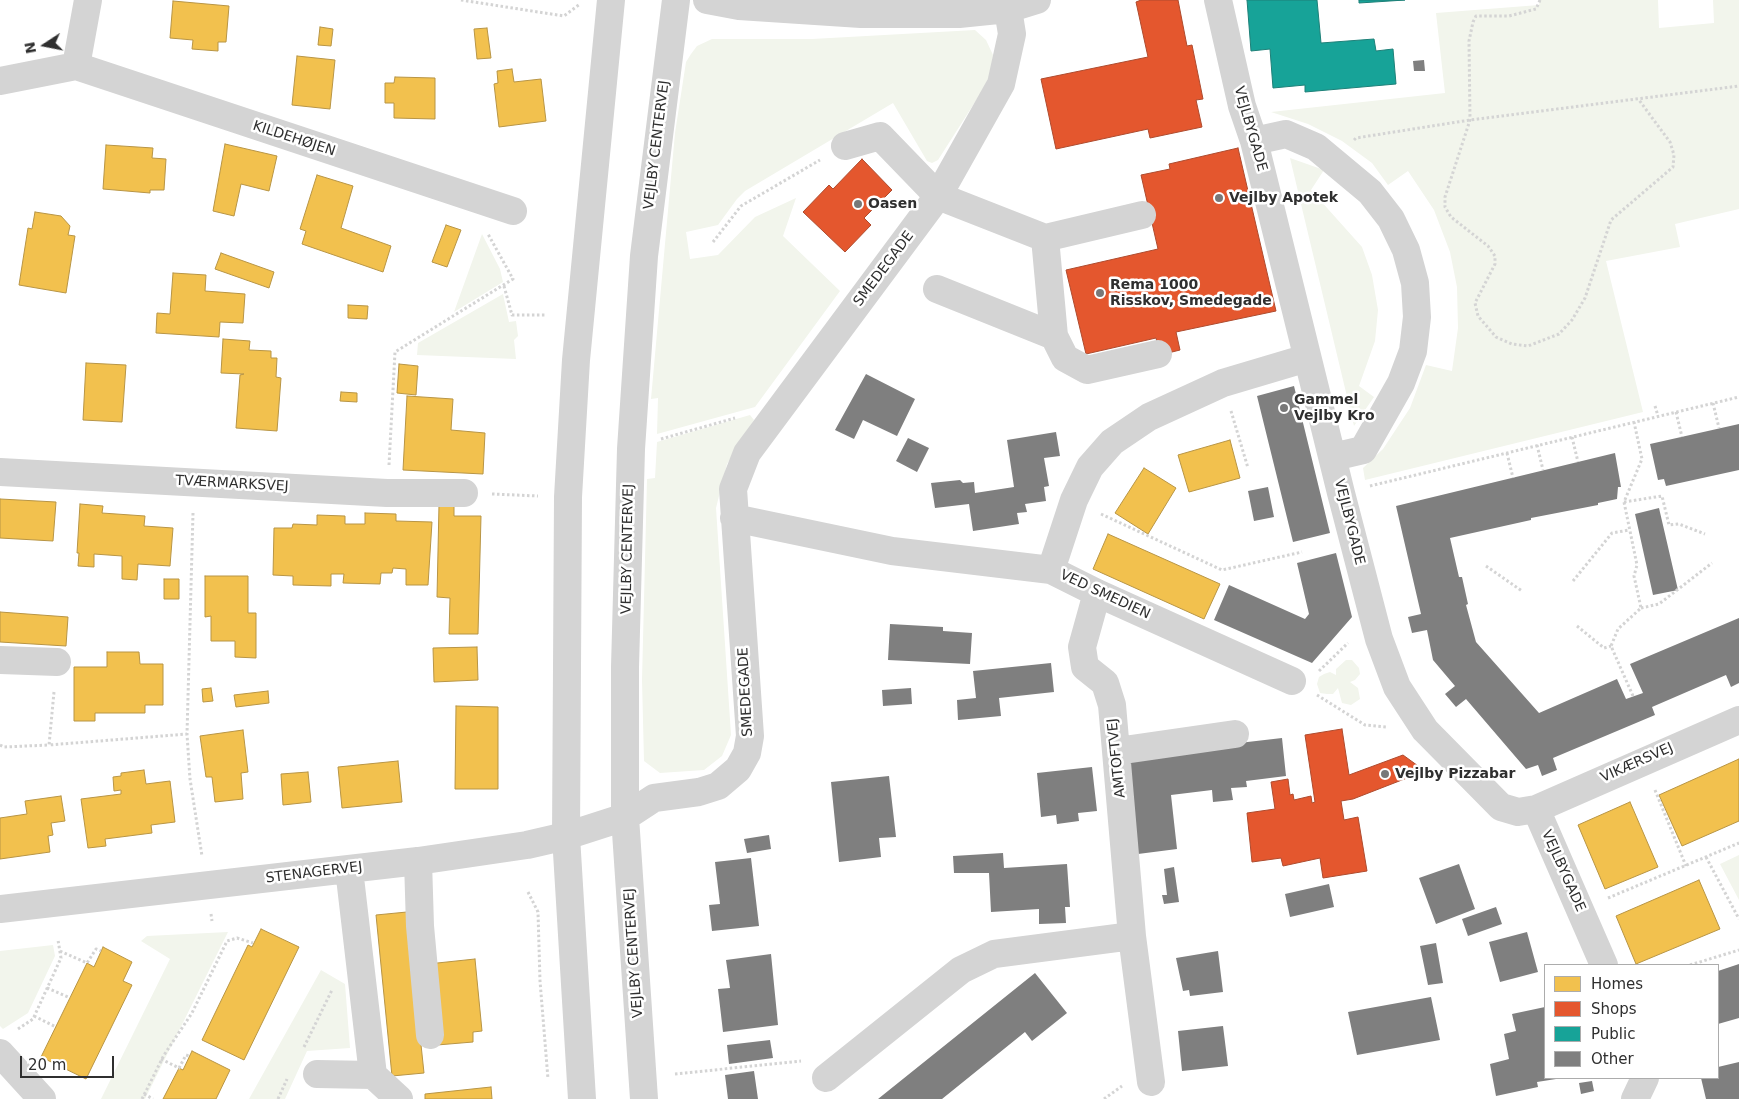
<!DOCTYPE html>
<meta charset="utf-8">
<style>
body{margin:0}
#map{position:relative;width:1739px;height:1099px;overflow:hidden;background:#fff;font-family:"DejaVu Sans",sans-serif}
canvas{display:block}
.legend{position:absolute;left:1544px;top:964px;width:175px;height:115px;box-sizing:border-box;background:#fff;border:1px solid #acacac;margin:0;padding:6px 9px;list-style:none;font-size:15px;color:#2f2f2f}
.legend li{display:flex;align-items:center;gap:10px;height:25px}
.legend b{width:25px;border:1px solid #acacac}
.north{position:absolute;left:20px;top:20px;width:50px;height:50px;-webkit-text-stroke:4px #fff;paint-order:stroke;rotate:259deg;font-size:14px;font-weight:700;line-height:20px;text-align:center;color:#2f2f2f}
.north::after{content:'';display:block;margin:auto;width:18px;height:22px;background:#2f2f2f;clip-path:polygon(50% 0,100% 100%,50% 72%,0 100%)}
.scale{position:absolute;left:20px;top:1056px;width:94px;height:22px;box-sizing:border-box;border:2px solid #2f2f2f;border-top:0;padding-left:6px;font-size:15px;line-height:18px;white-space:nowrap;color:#2f2f2f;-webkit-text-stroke:4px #fff;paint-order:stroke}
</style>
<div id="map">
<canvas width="1739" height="1099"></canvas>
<ul class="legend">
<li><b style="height:14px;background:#f2c14e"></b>Homes</li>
<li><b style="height:14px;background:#e4572e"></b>Shops</li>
<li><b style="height:14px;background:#17a398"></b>Public</li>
<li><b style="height:14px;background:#7f7f7f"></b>Other</li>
</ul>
<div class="north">N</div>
<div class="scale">20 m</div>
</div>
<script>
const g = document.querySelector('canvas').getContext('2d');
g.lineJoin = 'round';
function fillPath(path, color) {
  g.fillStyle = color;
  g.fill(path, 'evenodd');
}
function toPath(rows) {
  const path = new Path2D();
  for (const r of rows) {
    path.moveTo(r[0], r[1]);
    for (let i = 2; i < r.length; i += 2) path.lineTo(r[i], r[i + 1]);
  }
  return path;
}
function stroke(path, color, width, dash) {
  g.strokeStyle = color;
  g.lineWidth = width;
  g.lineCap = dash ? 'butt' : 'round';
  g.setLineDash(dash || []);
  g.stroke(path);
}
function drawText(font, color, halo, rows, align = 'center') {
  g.font = font + ' "DejaVu Sans",sans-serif';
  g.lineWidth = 5;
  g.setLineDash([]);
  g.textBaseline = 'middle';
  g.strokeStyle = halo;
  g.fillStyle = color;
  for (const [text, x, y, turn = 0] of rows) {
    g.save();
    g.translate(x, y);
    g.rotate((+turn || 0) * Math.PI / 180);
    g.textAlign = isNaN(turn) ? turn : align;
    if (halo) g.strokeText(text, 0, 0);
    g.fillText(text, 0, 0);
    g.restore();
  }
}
const green = toPath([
 [1540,0,1658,0,1659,28,1714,23,1713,0,1739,0,1739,209,1675,224,1680,247,1606,261,1643,412,1365,480,1363,468,1383,449,1410,408,1426,365,1452,371,1458,328,1457,287,1450,252,1434,210,1408,171,1388,185,1372,163,1342,141,1308,124,1271,112,1445,93,1436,13,1539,5],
 [975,30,986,40,993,55,991,72,984,88,938,160,932,163,927,161,893,103,745,191,737,199,718,225,686,232,690,259,718,255,755,217,796,198,783,236,840,291,755,407,657,434,658,398,651,399,675,133,686,62,691,54,697,46,712,39,812,39],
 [1290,158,1324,170,1311,190,1362,247,1372,275,1378,310,1375,341,1359,386,1374,397,1354,426],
 [482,234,500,269,503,282,454,312],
 [503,294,509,322,516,321,518,336,514,340,516,359,417,355,418,343],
 [750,415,754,420,727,464,716,508,731,735,722,756,704,770,660,773,644,761,642,680,647,479,655,478,657,442],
 [1346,660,1352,660,1359,668,1360,674,1355,680,1350,682,1358,688,1360,699,1351,705,1342,703,1338,688,1333,694,1327,694,1320,693,1317,684,1319,677,1324,674,1330,672,1336,675,1336,669],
 [1739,855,1739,900,1720,864],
 [228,932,145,1099,101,1099,170,959,141,941,147,936],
 [53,945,55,956,28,1013,3,1029,0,1026,0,951],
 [321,970,345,984,350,1048,307,1051,285,1099,249,1099]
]);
const homes = toPath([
 [173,1,229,6,226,42,218,42,218,51,192,49,193,40,170,38,173,1],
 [320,27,333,29,331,46,318,45,320,27],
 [487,28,491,58,477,59,474,29,487,28],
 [297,56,335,60,330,109,292,105,297,56],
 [512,69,514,82,541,79,546,121,499,127,494,84,498,83,497,71,512,69],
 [395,77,435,78,435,119,394,118,394,103,385,103,385,83,394,83,395,77],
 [225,144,277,156,269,191,241,184,234,216,213,211,225,144],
 [106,145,153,148,152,158,166,159,164,190,150,190,150,193,103,189,106,145],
 [317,175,353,186,341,228,391,246,383,272,302,244,306,231,300,229,317,175],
 [35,212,61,216,70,226,68,235,75,236,66,293,19,285,28,228,32,229,35,212],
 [446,225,461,230,447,267,432,262,446,225],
 [221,253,274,272,269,288,215,269,221,253],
 [173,273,206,275,205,291,245,294,243,323,220,322,219,337,156,333,157,313,170,314,173,273],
 [348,305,368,306,367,319,348,318,348,305],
 [223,339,250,341,249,350,271,351,271,358,277,358,276,377,281,378,277,431,236,428,240,375,244,374,221,373,223,339],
 [86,363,126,365,122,422,83,420,86,363],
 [399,364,418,366,416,395,397,393,399,364],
 [341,392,357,393,357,402,340,401,341,392],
 [407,396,453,399,451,430,485,433,483,474,403,470,407,396],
 [1230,440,1240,478,1189,492,1178,455,1230,440],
 [1144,468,1176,488,1148,534,1115,513,1144,468],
 [0,499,56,502,53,541,0,538,0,499],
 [80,504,103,506,102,513,145,516,144,526,173,528,170,566,138,564,137,580,122,579,122,556,94,554,94,567,78,566,79,553,77,553,80,504],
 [439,505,454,506,454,516,481,516,478,634,449,634,450,598,437,597,439,505],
 [365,513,396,514,396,521,432,522,428,585,406,585,406,569,393,568,392,573,381,573,380,584,343,583,344,574,331,574,331,586,293,585,293,576,273,575,274,528,292,528,293,524,317,525,317,515,345,516,345,524,365,524,365,513],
 [1108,534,1220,584,1204,619,1093,569,1108,534],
 [205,576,248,576,248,613,256,613,256,658,235,657,235,641,211,641,211,616,205,617,205,576],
 [164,579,179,579,179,599,164,599,164,579],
 [0,612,68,617,66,646,0,642,0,612],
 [477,647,478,680,434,682,433,648,477,647],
 [107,652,139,652,140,664,163,664,163,705,145,705,145,713,95,713,95,721,74,721,74,667,107,667,107,652],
 [211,688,213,701,203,702,202,689,211,688],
 [268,691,269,703,236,707,234,695,268,691],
 [456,706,498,707,498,789,455,789,456,706],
 [243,730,248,772,241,773,243,799,215,802,212,777,206,777,200,736,243,730],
 [1739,759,1739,821,1682,846,1659,795,1739,759],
 [398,761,402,802,342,808,338,767,398,761],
 [144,770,146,784,170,781,175,822,151,825,152,833,105,839,106,846,88,848,81,799,121,794,121,790,114,791,113,777,121,776,121,773,144,770],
 [308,772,311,802,283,805,281,774,308,772],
 [61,796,65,821,51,823,53,835,48,836,50,852,0,859,0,818,27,814,25,801,61,796],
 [1630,802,1658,867,1605,889,1578,825,1630,802],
 [1699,880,1720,929,1636,964,1616,916,1699,880],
 [407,912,424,1073,392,1076,376,915,407,912],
 [261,929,299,947,244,1060,202,1040,248,945,252,947,261,929],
 [103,947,132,962,123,981,132,985,86,1079,41,1057,87,963,94,967,103,947],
 [475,959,482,1031,473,1032,473,1042,437,1045,428,964,475,959],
 [192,1051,230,1070,216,1099,163,1099,179,1068,183,1070,192,1051],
 [491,1087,492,1099,425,1099,425,1094,491,1087]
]);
const shops = toPath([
 [1141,0,1178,0,1187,46,1192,45,1203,99,1196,100,1202,127,1150,138,1148,129,1056,149,1041,79,1148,57,1136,2,1141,0],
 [1238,148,1276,311,1176,332,1180,350,1160,355,1156,338,1086,354,1066,270,1158,249,1141,175,1170,169,1169,164,1238,148],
 [862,159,892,190,864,218,871,225,845,252,803,212,829,185,833,189,862,159],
 [1342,729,1349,775,1403,755,1425,771,1353,799,1341,801,1344,820,1358,817,1367,871,1323,878,1320,858,1283,866,1281,858,1252,862,1247,813,1275,809,1271,782,1288,779,1290,795,1293,794,1294,800,1311,796,1312,803,1315,802,1305,735,1342,729]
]);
const public = toPath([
 [1247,0,1317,0,1321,43,1374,39,1376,51,1393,49,1396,84,1305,92,1305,85,1273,88,1270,49,1251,51,1247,0],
 [1359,0,1405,0,1359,3,1359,0]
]);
const building = toPath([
 [1424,60,1425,71,1414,71,1413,61],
 [866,374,915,399,897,436,863,420,854,439,835,430],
 [1294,386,1330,533,1293,542,1257,396],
 [1739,424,1739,470,1666,486,1664,479,1658,480,1650,444],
 [1056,432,1060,456,1044,458,1049,486,1044,487,1046,501,1025,504,1027,512,1017,513,1019,524,973,531,969,504,935,508,931,483,960,480,963,483,974,482,975,493,1014,487,1007,440],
 [908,438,929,448,917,472,896,461],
 [1615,453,1621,487,1618,487,1617,499,1598,503,1598,505,1531,518,1531,520,1450,538,1459,577,1462,577,1468,604,1466,605,1476,642,1539,713,1617,679,1626,699,1643,693,1630,664,1739,618,1739,683,1731,687,1726,675,1652,707,1655,715,1553,758,1557,770,1542,776,1538,765,1526,769,1466,699,1456,707,1445,694,1455,686,1433,660,1427,630,1412,633,1408,617,1421,614,1396,506],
 [1268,487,1274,517,1254,521,1248,491],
 [1659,508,1678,590,1653,595,1635,514],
 [1336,553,1352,617,1312,663,1214,620,1229,585,1305,619,1309,614,1297,563],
 [890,624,943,627,943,631,972,633,970,664,888,660],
 [1051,663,1054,692,999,698,1001,716,958,720,957,700,976,698,973,671],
 [911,688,912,704,883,706,882,690],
 [1282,738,1286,776,1246,781,1247,787,1231,788,1233,800,1213,802,1212,790,1171,795,1177,849,1138,854,1127,756],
 [1092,767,1097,811,1078,813,1079,821,1057,824,1056,815,1041,817,1037,773],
 [889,776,896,837,879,838,881,857,839,862,831,782],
 [769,835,771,849,747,853,744,839],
 [1003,853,1004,868,1067,864,1070,907,1065,907,1066,923,1039,924,1039,909,991,912,989,873,954,873,953,856],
 [751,858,759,926,712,931,709,905,720,904,715,862],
 [1459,864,1475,909,1436,924,1419,878],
 [1174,867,1179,902,1164,904,1162,895,1167,895,1164,869],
 [1329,884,1334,907,1290,917,1285,894],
 [1496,907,1502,924,1468,936,1462,919],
 [1527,932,1538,972,1500,982,1489,942],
 [1436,943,1443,983,1428,985,1420,946],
 [1218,951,1223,992,1190,996,1189,990,1183,991,1176,958],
 [771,954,778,1025,723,1032,718,989,730,988,726,960],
 [1739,964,1739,1018,1718,1024,1718,971],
 [1035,973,1067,1013,1032,1041,1025,1032,942,1099,878,1099],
 [1431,997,1440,1040,1357,1055,1348,1012],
 [1545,1007,1545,1078,1556,1079,1537,1082,1538,1087,1496,1096,1490,1064,1509,1059,1504,1034,1516,1031,1512,1014],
 [1223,1026,1228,1066,1182,1071,1178,1031],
 [770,1040,773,1058,729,1064,727,1045],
 [1739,1062,1739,1099,1706,1099,1701,1078,1718,1078,1718,1067],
 [754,1071,758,1099,728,1099,725,1075],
 [1592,1081,1594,1091,1581,1094,1579,1083]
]);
const path = toPath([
 [461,0,564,16,580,4],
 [1540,0,1536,9,1509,16,1476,16,1473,22,1469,41,1470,120,1445,197,1445,207,1451,217,1488,246,1495,256,1495,264,1475,303,1478,316,1496,337,1512,344,1528,346,1559,334,1572,320,1585,298,1611,220,1673,167,1674,155,1670,142,1639,100],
 [1354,140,1356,138,1470,120,1739,86],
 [713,242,741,206,820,160],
 [504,286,512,315,546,315],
 [1713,403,1719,428],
 [1655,406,1658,416],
 [1231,411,1248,468],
 [1676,412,1682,437],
 [1572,437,1578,462],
 [661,439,735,418],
 [1537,445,1543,470],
 [1507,453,1513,478],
 [389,465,395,352,513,279,488,234],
 [1370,486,1739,397],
 [492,494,538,496],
 [1624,502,1662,496,1669,525,1679,524,1705,534],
 [193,513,187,734,190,779,202,856],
 [1101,514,1222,570,1302,552],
 [1486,566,1522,591],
 [1573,581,1612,533,1629,530],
 [1641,608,1659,604,1712,563],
 [1577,626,1604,648,1611,646],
 [1319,671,1348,643],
 [54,692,49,745,187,734],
 [1317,695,1365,725,1387,727],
 [1633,696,1611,646,1618,629,1641,608,1634,576,1637,565,1624,502,1642,459,1634,422],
 [0,745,4,747,49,745],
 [1655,790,1686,866],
 [1706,857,1739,919],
 [528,892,538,912,540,981,548,1079],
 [1608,898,1739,843],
 [211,914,212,921],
 [60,951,87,963,96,949,101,951],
 [1690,965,1739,950],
 [47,988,70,998],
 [34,1016,56,1027],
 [18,1029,33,1019,61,958,58,940],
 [304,1047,332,990],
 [161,1059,179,1068,186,1055,189,1056],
 [675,1074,801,1061],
 [144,1094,153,1099],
 [142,1099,164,1055,192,1013,227,941,237,938,253,943],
 [278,1099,287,1079],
 [1104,1099,1122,1086]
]);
const minor = toPath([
 [88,0,76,66,513,211],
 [707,0,739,6,861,14,959,14,1008,9,1037,0],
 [1218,0,1242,106,1254,141,1341,493,1379,639,1397,687,1425,730,1501,807,1518,812,1536,809,1739,720],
 [0,81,76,66],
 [1254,141,1286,134,1316,147,1370,192,1391,219,1406,250,1415,283,1417,317,1413,351,1401,383,1363,450,1333,457],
 [845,146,880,136,938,196,1045,238,1142,215],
 [1045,238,1054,336,1065,358,1087,370,1158,354],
 [937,289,1054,336],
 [0,472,387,493,464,493],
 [734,518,892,551,1051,570,1097,593,1292,681],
 [1051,570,1074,500,1090,467,1112,442,1149,417,1223,383,1307,358],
 [1097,593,1082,647,1085,667,1105,683,1112,705,1132,936,1151,1082],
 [0,660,57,662],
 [1117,751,1235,734],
 [1536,809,1604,965],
 [418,861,420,926,430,1035],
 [349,869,373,1075,399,1099],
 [0,909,418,861,527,845,566,836,625,817,654,798,699,792,718,786,738,769,747,753,750,736,733,489,747,453,938,196,1001,84,1012,34,1008,9],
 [0,1053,42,1099],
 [317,1074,373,1075],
 [826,1078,961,970,994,954,1132,936],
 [582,1099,566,836,568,497,576,360,611,0],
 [644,1099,625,817,625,667,631,449,644,256,676,0],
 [1635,1099,1645,1078]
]);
const markers = [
 [1219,198,5,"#787878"],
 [858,204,5,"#787878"],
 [1100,293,5,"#787878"],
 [1284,408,5,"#787878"],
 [1385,774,5,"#787878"]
];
const streetNames = [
 ["VEJLBYGADE",1250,129,74],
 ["KILDEHØJEN",294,139,18],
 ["VEJLBY CENTERVEJ",657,145,-83],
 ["SMEDEGADE",884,269,-53],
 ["TVÆRMARKSVEJ",232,484,3],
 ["VEJLBYGADE",1349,522,76],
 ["VEJLBY CENTERVEJ",628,549,-89],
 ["VED SMEDIEN",1105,595,25],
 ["SMEDEGADE",746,692,-93],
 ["AMTOFTVEJ",1117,758,-96],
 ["VIKÆRSVEJ",1637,763,-24],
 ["VEJLBYGADE",1563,871,66],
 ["STENAGERVEJ",314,873,-7],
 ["VEJLBY CENTERVEJ",634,953,-94]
];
const poiNames = [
 ["Vejlby Apotek",1229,198],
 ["Oasen",868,204],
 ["Rema 1000",1110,285],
 ["Risskov, Smedegade",1110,301],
 ["Gammel",1294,400],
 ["Vejlby Kro",1294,416],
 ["Vejlby Pizzabar",1395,774]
];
fillPath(green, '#f2f5ec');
fillPath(homes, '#f2c14e');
stroke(homes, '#b89545', 1);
fillPath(shops, '#e4572e');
stroke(shops, '#ae4b2e', 1);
fillPath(public, '#17a398');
stroke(public, '#1e8078', 1);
fillPath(building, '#7f7f7f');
stroke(path, '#d4d4d4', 3, [2.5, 2.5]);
stroke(minor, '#d4d4d4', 28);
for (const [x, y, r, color] of markers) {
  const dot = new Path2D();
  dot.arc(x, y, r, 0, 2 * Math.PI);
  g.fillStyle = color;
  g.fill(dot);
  stroke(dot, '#fff', 2);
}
drawText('14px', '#2f2f2f', '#fff', streetNames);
drawText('bold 14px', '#2f2f2f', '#fff', poiNames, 'left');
</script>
